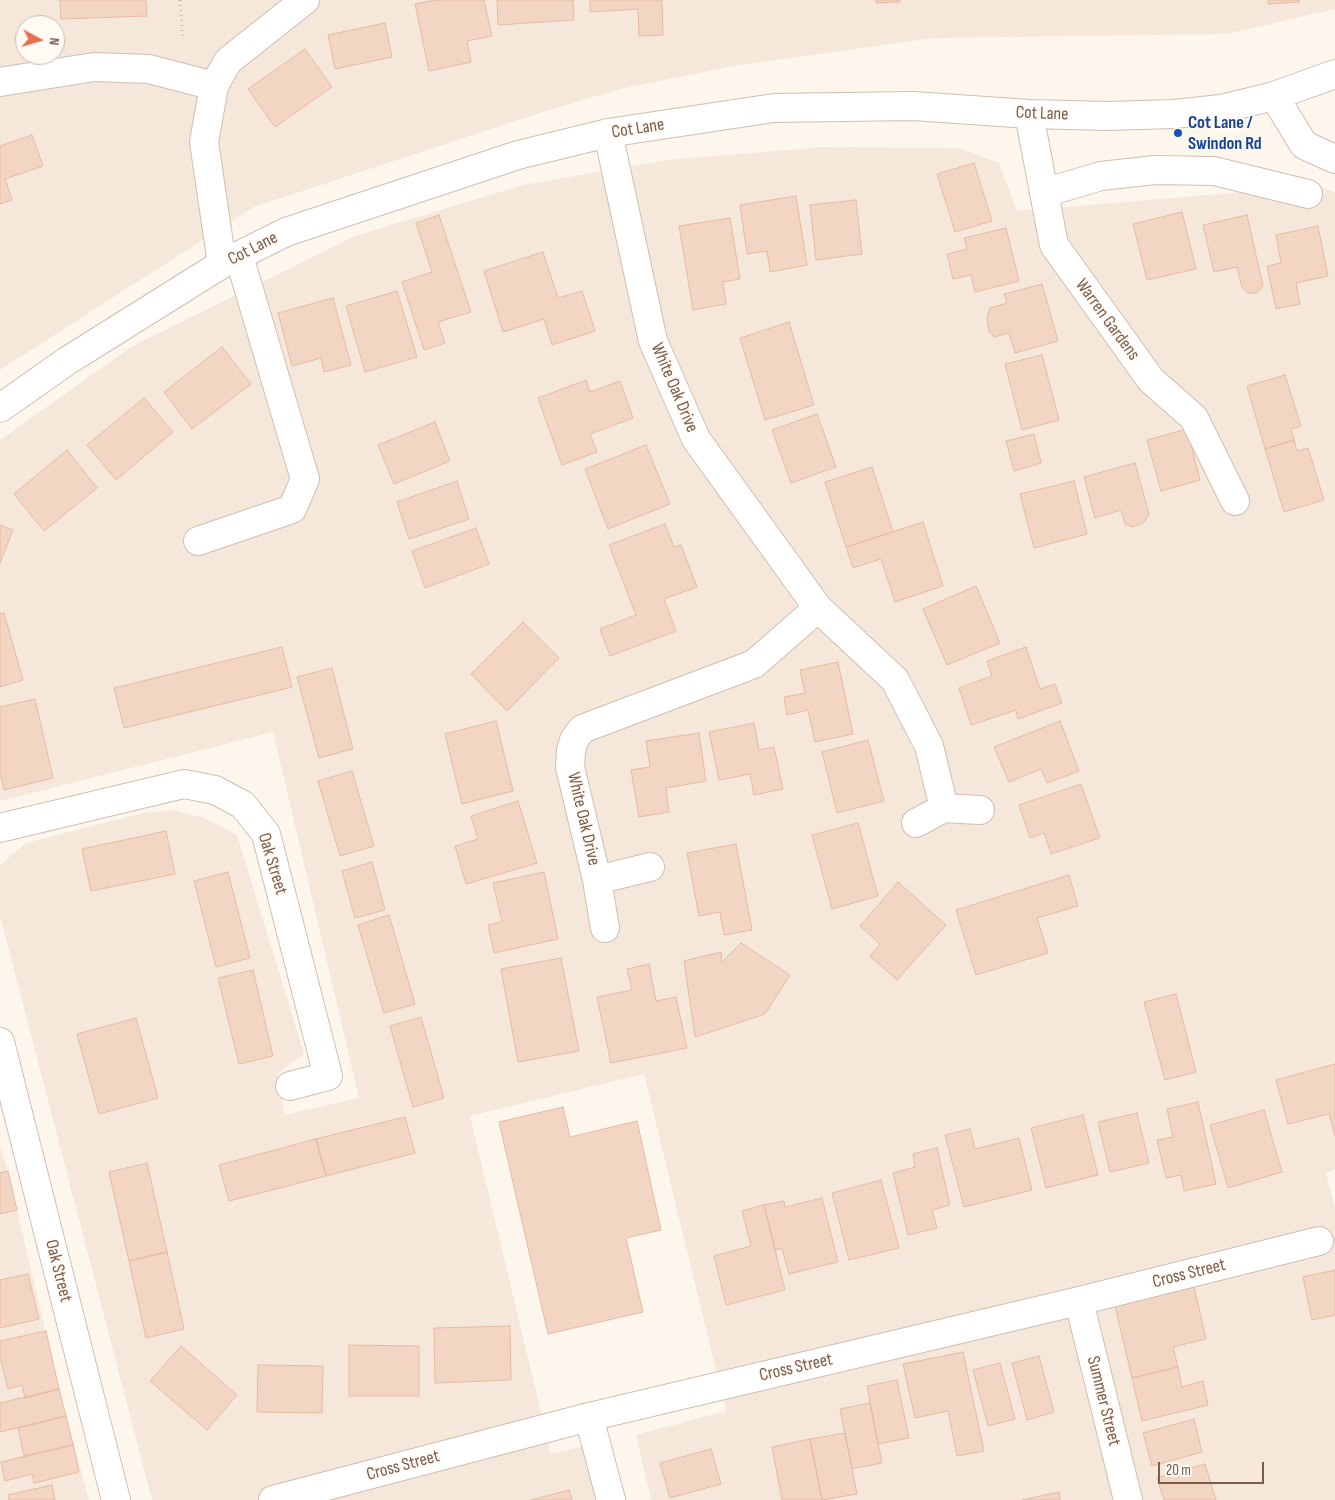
<!DOCTYPE html>
<style>
body{margin:0}
#map{position:relative;width:1335px;height:1500px;overflow:hidden;background:#fdf6ec;font-family:"Sofia Sans Condensed",sans-serif}
canvas{display:block}
.north{position:absolute;left:15px;top:15px;width:50px;height:50px;box-sizing:border-box;background:#fffaf3;border:1px solid #cabbb1;border-radius:50%;rotate:96deg;font-size:14px;font-weight:700;line-height:20px;text-align:center;color:#7a5c4d}
.north::after{content:'';display:block;margin:auto;width:18px;height:22px;background:#e76f51;clip-path:polygon(50% 0,100% 100%,50% 72%,0 100%)}
.scale{position:absolute;left:1158px;top:1462px;width:106px;height:22px;box-sizing:border-box;border:2px solid #7a5c4d;border-top:0;padding-left:6px;font-size:15px;line-height:18px;white-space:nowrap;color:#7a5c4d;-webkit-text-stroke:4px #fffaf3;paint-order:stroke}
</style>
<div id="map">
<canvas width="1335" height="1500"></canvas>
<div class="north">N</div>
<div class="scale">20 m</div>
</div>
<script>
const g = document.querySelector('canvas').getContext('2d');
g.lineJoin = 'round';
function fillPath(path, color) {
  g.fillStyle = color;
  g.fill(path, 'evenodd');
}
function toPath(rows) {
  const path = new Path2D();
  for (const r of rows) {
    path.moveTo(r[0], r[1]);
    for (let i = 2; i < r.length; i += 2) path.lineTo(r[i], r[i + 1]);
  }
  return path;
}
function stroke(path, color, width, dash) {
  g.strokeStyle = color;
  g.lineWidth = width;
  g.lineCap = dash ? 'butt' : 'round';
  g.setLineDash(dash || []);
  g.stroke(path);
}
function drawText(font, color, halo, rows, align = 'center') {
  g.font = font + ' "Sofia Sans Condensed",sans-serif';
  g.lineWidth = 4;
  g.setLineDash([]);
  g.textBaseline = 'middle';
  g.strokeStyle = halo;
  g.fillStyle = color;
  for (const [text, x, y, turn = 0] of rows) {
    g.save();
    g.translate(x, y);
    g.rotate((+turn || 0) * Math.PI / 180);
    g.textAlign = isNaN(turn) ? turn : align;
    if (halo) g.strokeText(text, 0, 0);
    g.fillText(text, 0, 0);
    g.restore();
  }
}
const residential = toPath([
 [0,0,1335,0,1335,9,1226,34,933,38,733,66,620,89,530,116,254,207,0,370],
 [25,25,55,25,55,55,25,55],
 [825,147,959,148,999,163,1017,211,1317,186,1335,192,1335,1169,1326,1173,1335,1208,1335,1500,651,1500,636,1435,726,1411,644,1074,470,1116,551,1454,585,1446,599,1500,152,1500,0,916,0,865,26,843,143,813,173,810,204,818,237,835,304,1054,277,1074,285,1115,359,1098,273,732,0,801,0,440,131,347,355,236,523,185,667,160],
 [0,1146,8,1171,59,1389,89,1500,0,1500]
]);
const building = toPath([
 [60,0,146,0,147,16,61,19,60,0],
 [435,0,484,0,492,36,467,41,471,62,429,71,415,4,435,0],
 [497,0,573,0,574,20,498,25,497,0],
 [590,0,662,0,663,35,639,36,638,9,590,12,590,0],
 [876,0,900,0,900,2,876,3,876,0],
 [1268,0,1299,0,1300,2,1268,4,1268,0],
 [385,23,392,57,335,69,328,35,385,23],
 [305,49,332,87,275,127,248,89,305,49],
 [32,135,43,166,5,179,12,200,0,204,0,146,32,135],
 [974,163,992,221,955,232,937,174,974,163],
 [796,196,807,265,770,272,767,251,747,254,740,205,796,196],
 [856,200,862,254,816,260,810,205,856,200],
 [1182,212,1196,269,1147,280,1133,224,1182,212],
 [439,215,471,312,438,322,445,343,424,350,402,282,432,272,416,223,439,215],
 [1247,215,1263,286,1257,293,1248,293,1242,287,1237,267,1214,272,1203,225,1247,215],
 [730,218,740,279,723,282,726,304,693,310,679,226,730,218],
 [1318,226,1328,276,1296,283,1300,304,1276,309,1267,266,1281,263,1276,235,1318,226],
 [1006,228,1019,281,975,292,971,275,953,279,947,254,967,249,964,238,1006,228],
 [543,252,558,298,582,291,595,331,552,345,544,319,503,332,484,271,543,252],
 [1042,284,1058,341,1015,353,1009,333,994,337,989,332,987,317,990,308,1007,303,1004,294,1042,284],
 [397,291,417,357,365,372,346,306,397,291],
 [333,298,351,365,324,372,321,358,292,366,278,313,333,298],
 [789,322,814,405,765,420,740,338,789,322],
 [222,347,251,384,192,429,164,392,222,347],
 [1042,355,1059,420,1022,430,1005,364,1042,355],
 [1285,375,1301,426,1291,429,1294,440,1265,449,1247,386,1285,375],
 [586,380,590,392,620,381,633,418,590,434,597,452,562,465,538,398,586,380],
 [144,398,173,432,116,480,87,445,144,398],
 [817,414,836,467,791,483,772,430,817,414],
 [435,422,450,461,394,484,378,445,435,422],
 [1187,429,1200,480,1161,491,1147,440,1187,429],
 [1034,434,1041,463,1014,471,1006,441,1034,434],
 [1294,440,1297,451,1308,448,1324,500,1284,512,1265,449,1294,440],
 [646,445,670,504,608,529,585,469,646,445],
 [67,450,97,488,44,531,14,494,67,450],
 [1135,463,1149,514,1144,522,1133,527,1125,524,1121,510,1095,518,1084,477,1135,463],
 [872,467,893,532,846,547,825,482,872,467],
 [457,481,469,519,409,539,397,502,457,481],
 [1074,481,1087,534,1034,548,1020,494,1074,481],
 [923,522,943,586,895,602,881,559,853,568,846,547,923,522],
 [665,524,674,547,681,545,697,587,664,599,676,631,610,656,600,629,636,615,609,545,665,524],
 [0,525,13,530,0,563,0,525],
 [476,528,489,564,425,588,412,551,476,528],
 [976,586,1000,643,947,665,923,609,976,586],
 [4,613,23,680,0,687,0,614,4,613],
 [523,622,559,658,507,711,471,674,523,622],
 [282,647,292,687,124,728,114,688,282,647],
 [1026,647,1040,689,1055,684,1062,703,1018,719,1016,710,971,725,959,688,992,676,987,661,1026,647],
 [838,662,853,734,815,742,808,710,787,715,784,697,805,693,800,670,838,662],
 [332,668,353,749,319,758,297,677,332,668],
 [35,699,53,778,4,790,0,774,0,707,35,699],
 [496,721,513,791,462,804,445,734,496,721],
 [1060,721,1079,771,1047,783,1041,769,1009,782,994,747,1060,721],
 [754,723,759,750,774,747,783,789,754,795,750,774,719,780,709,732,754,723],
 [699,733,706,781,666,788,669,812,639,817,631,770,650,767,646,741,699,733],
 [868,740,884,801,837,813,822,752,868,740],
 [352,771,374,846,340,856,318,781,352,771],
 [1081,784,1100,838,1051,854,1044,833,1030,838,1019,805,1081,784],
 [518,801,537,863,466,884,455,846,478,839,471,816,518,801],
 [858,823,878,896,832,909,812,835,858,823],
 [166,831,175,874,91,891,82,849,166,831],
 [736,844,752,930,724,935,720,912,699,916,687,853,736,844],
 [372,862,385,910,355,918,342,871,372,862],
 [228,872,250,958,216,967,194,881,228,872],
 [544,872,558,939,494,953,488,925,502,922,493,883,544,872],
 [1069,875,1078,906,1037,918,1048,953,976,975,956,910,1069,875],
 [898,882,946,925,897,980,870,956,880,944,860,926,898,882],
 [389,915,415,1004,384,1013,358,925,389,915],
 [741,943,790,975,765,1014,695,1037,684,961,721,952,722,962,741,943],
 [561,958,579,1051,518,1062,501,969,561,958],
 [649,964,656,1001,676,997,687,1048,611,1063,597,997,632,990,627,969,649,964],
 [253,970,273,1056,239,1064,218,978,253,970],
 [1176,994,1196,1072,1165,1080,1144,1002,1176,994],
 [421,1017,444,1098,413,1107,390,1026,421,1017],
 [136,1018,158,1098,99,1114,77,1034,136,1018],
 [1335,1064,1335,1136,1329,1114,1288,1124,1276,1080,1335,1064],
 [1198,1102,1216,1184,1184,1191,1181,1175,1166,1178,1157,1140,1173,1137,1167,1109,1198,1102],
 [563,1107,570,1137,637,1121,661,1230,626,1238,643,1312,548,1334,499,1122,563,1107],
 [1264,1110,1282,1172,1228,1188,1210,1125,1264,1110],
 [1137,1113,1149,1163,1110,1172,1098,1122,1137,1113],
 [1083,1115,1098,1175,1046,1188,1031,1128,1083,1115],
 [405,1117,415,1153,326,1176,316,1139,405,1117],
 [970,1129,975,1149,1019,1138,1032,1190,964,1207,945,1135,970,1129],
 [316,1139,326,1176,229,1201,219,1165,316,1139],
 [937,1148,950,1205,932,1210,937,1228,908,1235,893,1173,915,1167,913,1154,937,1148],
 [147,1163,167,1252,129,1261,109,1172,147,1163],
 [8,1171,17,1210,0,1214,0,1173,8,1171],
 [881,1180,899,1248,849,1260,832,1193,881,1180],
 [822,1198,838,1262,789,1274,782,1248,775,1250,764,1205,784,1201,785,1207,822,1198],
 [764,1205,785,1290,726,1305,714,1256,751,1246,742,1211,764,1205],
 [167,1252,184,1329,146,1338,129,1261,167,1252],
 [1335,1270,1335,1315,1312,1320,1303,1277,1335,1270],
 [28,1274,39,1319,0,1328,0,1280,28,1274],
 [1194,1287,1206,1339,1173,1347,1178,1367,1132,1378,1115,1306,1194,1287],
 [510,1326,511,1380,435,1383,434,1328,510,1326],
 [46,1331,59,1389,25,1398,22,1385,8,1389,0,1358,0,1341,46,1331],
 [349,1345,419,1346,419,1396,349,1396,349,1345],
 [181,1346,237,1395,207,1430,150,1381,181,1346],
 [963,1352,984,1451,957,1456,948,1411,915,1418,903,1364,963,1352],
 [1039,1356,1054,1412,1027,1420,1012,1363,1039,1356],
 [1000,1363,1015,1419,988,1426,973,1370,1000,1363],
 [258,1365,323,1366,322,1413,257,1412,258,1365],
 [1178,1367,1182,1387,1203,1381,1208,1405,1142,1421,1132,1378,1178,1367],
 [897,1380,909,1438,878,1444,867,1386,897,1380],
 [59,1389,66,1416,0,1432,0,1403,59,1389],
 [870,1403,882,1463,852,1469,840,1409,870,1403],
 [66,1416,73,1445,24,1456,18,1428,66,1416],
 [1194,1419,1202,1452,1152,1466,1143,1433,1194,1419],
 [845,1433,857,1494,822,1500,810,1439,845,1433],
 [810,1439,822,1500,782,1500,772,1447,810,1439],
 [73,1445,79,1472,34,1483,32,1474,5,1481,1,1462,73,1445],
 [711,1449,721,1484,670,1498,660,1463,711,1449],
 [1205,1464,1216,1500,1164,1500,1157,1478,1205,1464],
 [52,1485,55,1500,9,1500,8,1495,52,1485],
 [569,1490,572,1500,531,1500,569,1490],
 [1059,1492,1060,1500,1022,1500,1059,1492]
]);
const path = toPath([
 [180,0,183,39]
]);
const minor = toPath([
 [0,82,94,67,149,69,214,86],
 [1274,96,1304,145,1335,159],
 [1029,114,1054,245,1151,380,1194,418,1235,501],
 [608,133,653,341,696,439,818,608,895,680,929,746,944,808,916,823],
 [1044,193,1101,176,1155,170,1214,171,1308,194],
 [222,264,204,142,214,86,228,61,305,0],
 [0,408,67,361,222,264,286,232,518,155,608,133,774,108,913,106,1029,114,1107,116,1174,114,1221,109,1274,96,1335,74],
 [198,541,292,509,305,479,239,256],
 [944,808,980,810],
 [0,828,184,784,215,790,243,805,266,834,328,1076,290,1086],
 [597,880,650,867],
 [605,928,597,880,570,767,571,751,574,740,582,729,754,664,818,608],
 [0,1042,116,1500],
 [1079,1301,1128,1500],
 [589,1417,611,1500],
 [273,1500,589,1417,1079,1301,1319,1241]
]);
const markers = [
 [1178,133,5,"#1a4fb4"]
];
const streetNames = [
 ["Cot Lane",1042,114,2],
 ["Cot Lane",638,129,-9],
 ["Cot Lane",253,249,-27],
 ["Warren Gardens",1107,320,54],
 ["White Oak Drive",674,388,67],
 ["White Oak Drive",583,819,77],
 ["Oak Street",272,864,73],
 ["Oak Street",58,1271,76],
 ["Cross Street",1189,1274,-14],
 ["Cross Street",796,1368,-13],
 ["Summer Street",1103,1401,76],
 ["Cross Street",403,1466,-15]
];
const transitNames = [
 ["Cot Lane /",1188,123],
 ["Swindon Rd",1188,144]
];
fillPath(residential, '#f5e8da');
fillPath(building, '#f3d5c3');
stroke(building, '#e6bba3', 1);
stroke(minor, '#d1beb0', 30);
stroke(path, '#d9b8a5', 3, [1, 4]);
stroke(minor, '#fff', 28);
for (const [x, y, r, color] of markers) {
  const dot = new Path2D();
  dot.arc(x, y, r, 0, 2 * Math.PI);
  g.fillStyle = color;
  g.fill(dot);
  stroke(dot, '#fffaf3', 2);
}
drawText('18px', '#7a5c4d', '#fffaf3', streetNames);
drawText('bold 18px', '#164399', '#fffaf3', transitNames, 'left');
</script>
